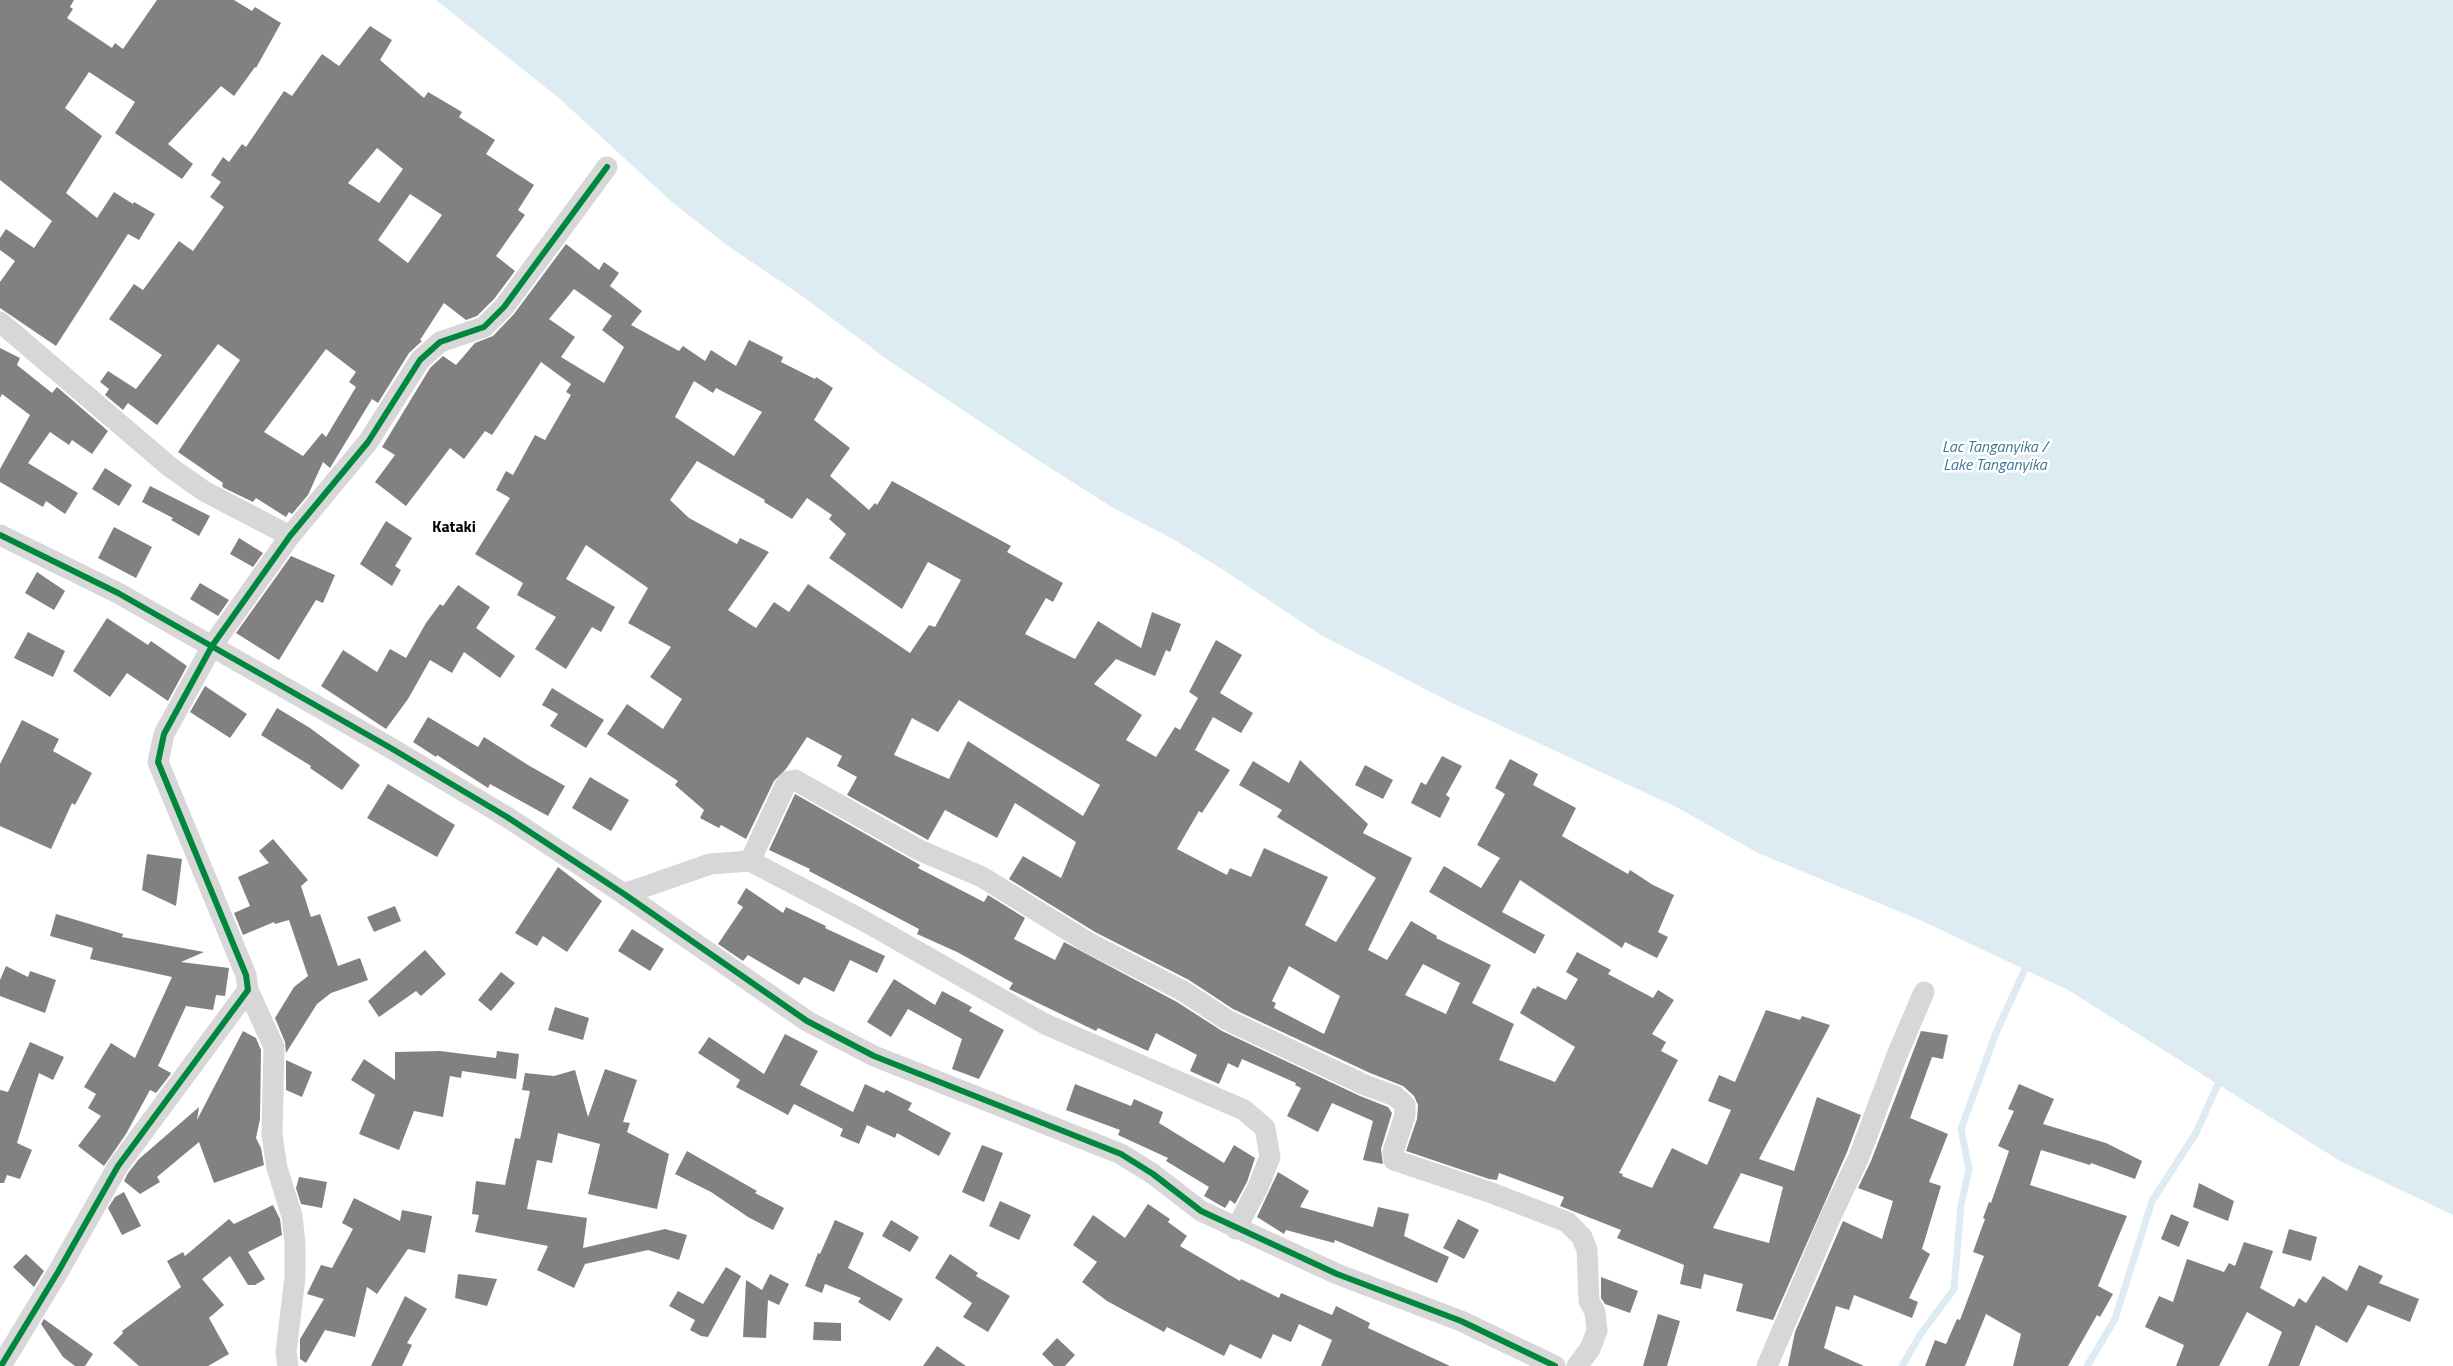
<!DOCTYPE html>
<style>
body{margin:0}
canvas{display:block;background:#fff}
</style>
<canvas width="2453" height="1366"></canvas>
<script>
const g = document.querySelector('canvas').getContext('2d');
g.lineJoin = 'round';
function fillPath(path, color) {
  g.fillStyle = color;
  g.fill(path, 'evenodd');
}
function toPath(rows) {
  const path = new Path2D();
  for (const r of rows) {
    path.moveTo(r[0], r[1]);
    for (let i = 2; i < r.length; i += 2) path.lineTo(r[i], r[i + 1]);
  }
  return path;
}
function stroke(path, color, width, dash) {
  g.strokeStyle = color;
  g.lineWidth = width;
  g.lineCap = dash ? 'butt' : 'round';
  g.setLineDash(dash || []);
  g.stroke(path);
}
function drawText(font, color, halo, rows, align = 'center') {
  g.font = font + ' "Titillium Web",sans-serif';
  g.lineWidth = 5;
  g.setLineDash([]);
  g.textBaseline = 'middle';
  g.strokeStyle = halo;
  g.fillStyle = color;
  for (const [text, x, y, turn = 0] of rows) {
    g.save();
    g.translate(x, y);
    g.rotate((+turn || 0) * Math.PI / 180);
    g.textAlign = isNaN(turn) ? turn : align;
    if (halo) g.strokeText(text, 0, 0);
    g.fillText(text, 0, 0);
    g.restore();
  }
}
const water = toPath([
 [436,0,2453,0,2453,1215,2340,1161,2068,990,1922,921,1758,853,1676,807,1450,702,1321,635,1225,571,1173,539,1115,509,1033,457,888,360,802,296,728,246,672,202,560,99]
]);
const stream = toPath([
 [1902,1366,1920,1335,1954,1289,1961,1205,1969,1169,1961,1129,1996,1033,2025,969],
 [2087,1366,2115,1319,2152,1201,2196,1133,2218,1084]
]);
const building = toPath([
 [0,0,74,0,70,7,73,9,67,18,112,48,115,43,123,49,157,0,234,0,252,11,255,7,281,23,256,68,255,67,234,96,221,86,168,144,193,164,182,179,115,133,135,102,89,72,65,108,102,136,66,193,97,218,114,192,133,204,134,202,155,214,139,240,128,234,56,346,0,308,0,282,15,261,0,250,0,238,6,229,34,248,52,221,0,180],
 [370,26,392,40,380,60,424,98,428,92,462,112,459,117,495,140,486,154,534,185,518,210,525,215,496,256,515,271,494,299,477,316,466,320,444,303,420,340,422,341,409,353,378,403,372,399,330,468,323,462,308,495,292,514,289,512,286,517,256,498,253,502,224,488,222,486,223,483,178,452,240,360,218,344,157,425,128,403,123,410,105,395,109,389,100,382,108,371,136,389,162,355,109,319,134,284,143,290,179,241,193,251,224,207,210,197,221,182,211,175,223,157,229,162,242,144,246,147,284,91,292,96,322,54,339,66],
 [377,148,403,169,379,203,348,183],
 [410,194,442,215,408,263,378,240],
 [326,349,356,372,349,382,356,387,326,437,322,433,303,456,264,432],
 [566,244,599,270,604,262,619,273,610,286,642,311,631,325,679,351,683,346,705,361,711,350,736,366,749,340,783,357,781,362,815,379,816,377,833,388,814,420,850,448,830,476,869,510,875,503,877,505,892,481,1011,546,1007,552,1063,583,1053,602,1046,598,1025,634,1075,659,1098,621,1141,648,1152,612,1181,624,1170,652,1166,650,1155,676,1116,659,1094,684,1142,715,1126,740,1156,757,1175,727,1180,730,1198,698,1189,692,1216,640,1242,655,1220,693,1253,713,1241,733,1213,717,1195,750,1230,770,1202,813,1199,811,1177,849,1227,875,1230,868,1251,877,1264,848,1328,877,1305,925,1336,942,1376,878,1277,817,1282,810,1239,785,1253,761,1289,783,1300,760,1368,824,1363,833,1412,858,1368,950,1387,960,1411,921,1437,936,1436,938,1491,965,1472,1003,1514,1024,1499,1060,1555,1082,1575,1047,1520,1013,1533,988,1536,989,1537,986,1566,1000,1578,979,1566,972,1577,952,1611,970,1608,974,1653,998,1658,990,1674,1000,1652,1034,1666,1042,1661,1051,1678,1060,1619,1173,1623,1174,1622,1176,1652,1188,1672,1148,1707,1165,1731,1110,1708,1101,1719,1075,1735,1082,1766,1010,1800,1020,1802,1016,1830,1025,1759,1159,1794,1171,1817,1097,1861,1115,1847,1152,1773,1320,1736,1311,1743,1284,1704,1274,1701,1289,1680,1284,1684,1265,1617,1238,1621,1230,1560,1206,1564,1197,1499,1173,1497,1180,1489,1179,1406,1151,1417,1119,1418,1105,1414,1096,1403,1086,1370,1073,1233,1009,1189,980,1095,932,1009,879,1023,856,1061,878,1076,842,1015,803,997,838,945,810,928,840,847,795,857,777,837,766,842,756,807,737,786,769,774,781,746,839,721,825,719,828,700,818,704,810,675,785,678,781,607,734,627,704,663,729,682,699,650,677,671,647,628,623,648,588,586,545,566,579,615,607,601,632,592,627,566,669,535,649,556,617,517,595,523,583,475,554,510,498,496,490,506,471,513,475,535,435,545,440,571,395,566,392,571,384,541,362,492,435,485,431,464,459,450,448,406,506,375,482,395,455,382,447,430,368,443,356,456,365,475,343,493,336,514,314],
 [574,289,612,316,602,330,624,347,604,383,561,357,575,337,549,319],
 [694,381,713,393,716,388,762,412,734,456,675,417],
 [697,461,765,500,764,502,792,519,807,498,832,515,829,519,846,534,829,558,902,609,928,562,961,580,935,627,929,625,910,653,808,584,789,612,774,602,756,628,728,610,769,552,740,538,737,544,689,518,670,500],
 [959,700,1100,785,1083,816,968,741,949,779,894,755,912,718,938,732],
 [1423,964,1460,983,1446,1014,1405,995],
 [1289,966,1340,996,1324,1034,1274,1008,1276,1003,1272,1001],
 [1741,1173,1783,1187,1769,1243,1713,1228],
 [0,348,20,358,17,365,52,393,57,387,108,431,92,454,72,440,69,445,50,432,28,463,78,493,65,514,46,501,43,507,0,482,0,469,30,415,2,394,0,398],
 [105,468,132,485,119,506,92,489],
 [150,486,210,516,199,536,171,520,173,518,142,502],
 [386,521,412,538,395,566,401,570,392,586,360,564],
 [114,527,152,547,136,578,98,558],
 [239,538,263,553,253,567,230,554],
 [291,556,335,575,323,603,316,600,279,660,236,633],
 [37,572,65,591,54,610,25,593],
 [200,583,229,600,218,616,190,599],
 [458,585,490,607,476,628,515,656,500,678,464,652,452,673,430,660,408,699,386,729,321,686,343,650,377,672,390,649,406,658,426,623,440,604,443,606],
 [107,618,148,645,151,641,187,666,168,701,127,673,110,697,73,671],
 [28,632,65,651,53,677,14,658],
 [205,686,247,714,230,738,190,712],
 [552,688,604,720,586,748,550,726,558,714,542,705],
 [277,708,310,728,360,765,342,790,310,768,311,766,261,735],
 [428,717,478,747,484,737,528,765,565,786,548,816,490,784,488,788,437,755,436,757,413,742],
 [22,720,59,739,53,751,92,773,75,805,72,803,51,849,0,826,0,764],
 [1442,756,1462,766,1446,795,1450,798,1440,818,1411,803,1421,782,1426,785],
 [1510,759,1538,774,1533,785,1576,808,1562,836,1628,874,1630,870,1653,885,1674,895,1658,932,1668,937,1657,958,1625,942,1622,948,1520,880,1502,912,1545,935,1535,954,1429,892,1444,866,1481,888,1500,858,1477,845,1505,794,1495,788],
 [1365,765,1393,780,1383,799,1355,785],
 [590,777,629,800,611,831,572,808],
 [388,784,455,825,437,857,367,818],
 [795,794,915,862,920,865,918,868,984,902,988,895,1025,918,1014,939,1055,960,1064,942,1177,1002,1222,1031,1360,1096,1388,1107,1392,1113,1381,1149,1383,1164,1363,1160,1373,1121,1332,1103,1318,1132,1287,1116,1301,1088,1295,1085,1296,1083,1242,1059,1238,1068,1228,1063,1219,1084,1190,1071,1197,1055,1156,1033,1148,1051,1098,1028,1096,1031,1009,989,1013,983,957,952,917,934,919,929,809,871,810,869,769,850],
 [273,839,308,880,301,886,311,917,320,914,338,966,360,958,368,980,331,993,317,1004,286,1053,285,1042,275,1018,294,987,308,976,289,920,275,924,274,922,243,935,234,913,250,906,238,877,269,863,259,851],
 [147,854,182,859,176,906,142,890],
 [558,867,602,901,567,952,543,936,537,946,515,933],
 [746,888,783,913,786,907,826,926,825,928,885,956,877,973,850,960,834,992,804,977,799,985,748,955,743,961,718,944,743,907,737,903],
 [395,906,401,921,374,932,367,917],
 [56,914,123,934,122,937,204,952,181,962,229,968,225,996,216,995,213,1010,186,1006,158,1066,171,1073,170,1075,156,1093,150,1090,126,1134,104,1166,78,1146,101,1116,88,1108,96,1094,84,1087,111,1043,135,1058,172,977,90,959,93,948,50,936],
 [632,929,664,949,650,971,618,951],
 [425,950,446,974,421,996,416,991,379,1017,368,1001],
 [6,966,28,977,30,971,56,980,45,1013,0,996,0,980],
 [501,972,515,983,491,1011,478,1000],
 [894,979,935,1005,942,991,972,1007,969,1011,1004,1030,979,1079,952,1069,962,1039,908,1009,891,1037,867,1022],
 [555,1007,589,1018,583,1040,548,1030],
 [243,1031,256,1038,261,1050,260,1119,256,1138,261,1148,264,1165,214,1183,199,1142,157,1177,160,1182,140,1194,124,1181,128,1173,139,1159,199,1107,197,1120],
 [1921,1031,1948,1035,1943,1059,1932,1057,1910,1118,1948,1134,1929,1182,1941,1186,1922,1249,1930,1254,1909,1298,1918,1302,1912,1318,1854,1295,1849,1310,1836,1306,1824,1348,1864,1366,1788,1366,1795,1332,1843,1221,1882,1239,1893,1201,1858,1188,1871,1161],
 [785,1034,818,1051,800,1085,853,1112,865,1084,884,1093,886,1090,912,1103,908,1110,951,1133,939,1156,897,1133,895,1138,867,1125,859,1144,840,1136,843,1129,794,1104,788,1115,736,1087,740,1080,698,1053,709,1037,764,1074],
 [30,1042,64,1057,53,1080,39,1073,17,1143,32,1150,20,1179,7,1175,4,1183,0,1183,0,1090,8,1092],
 [440,1051,496,1058,497,1051,519,1054,516,1079,462,1071,461,1078,450,1076,443,1117,414,1111,399,1150,359,1134,375,1095,351,1080,364,1059,395,1080,395,1052],
 [286,1060,312,1072,302,1097,286,1090],
 [605,1069,637,1080,623,1122,630,1123,627,1132,669,1154,657,1209,588,1194,600,1144,558,1133,552,1163,537,1160,527,1209,587,1218,583,1248,665,1229,687,1235,679,1260,648,1250,585,1264,574,1288,537,1270,548,1246,475,1232,479,1215,472,1214,476,1181,505,1185,515,1138,520,1139,530,1091,522,1090,525,1073,554,1076,575,1070,588,1117],
 [1075,1084,1131,1106,1134,1099,1163,1112,1159,1123,1224,1163,1234,1145,1255,1158,1247,1182,1235,1204,1230,1200,1225,1208,1204,1196,1209,1187,1166,1161,1168,1158,1118,1135,1120,1130,1066,1110],
 [2019,1084,2054,1099,2043,1124,2106,1143,2142,1161,2135,1179,2091,1163,2090,1165,2041,1150,2030,1185,2127,1216,2098,1286,2113,1294,2100,1317,2097,1315,2068,1366,2013,1366,2021,1334,1986,1314,1965,1366,1925,1366,1935,1340,1946,1344,1957,1319,1960,1320,1984,1256,1973,1252,1985,1219,1983,1218,1989,1202,1991,1203,2009,1151,1998,1146,2014,1111,2008,1109],
 [982,1145,1003,1153,984,1202,962,1192],
 [687,1151,757,1191,755,1193,784,1208,773,1230,748,1217,711,1192,675,1174],
 [1278,1172,1309,1191,1300,1207,1373,1227,1378,1207,1409,1214,1404,1236,1449,1257,1437,1283,1335,1240,1334,1243,1286,1230,1284,1234,1257,1217],
 [299,1177,327,1182,322,1208,301,1204,296,1188],
 [2199,1183,2234,1201,2228,1221,2193,1207],
 [124,1192,141,1226,122,1235,108,1208,115,1197],
 [354,1198,400,1221,402,1210,432,1216,425,1253,408,1249,377,1294,367,1287,355,1337,325,1330,306,1363,300,1359,300,1339,324,1299,307,1294,321,1265,332,1268,353,1229,342,1223],
 [1000,1201,1031,1215,1019,1240,989,1226],
 [1148,1204,1170,1219,1168,1222,1187,1236,1180,1246,1240,1281,1241,1279,1279,1298,1281,1293,1332,1315,1336,1306,1370,1323,1368,1328,1450,1366,1321,1366,1332,1340,1299,1324,1291,1342,1273,1334,1261,1359,1230,1344,1224,1356,1167,1327,1164,1332,1107,1301,1082,1282,1097,1262,1073,1245,1093,1215,1125,1238],
 [273,1205,280,1219,282,1235,248,1252,265,1279,255,1285,248,1285,230,1256,202,1279,224,1305,209,1318,229,1354,208,1366,139,1366,113,1343,123,1333,122,1331,181,1287,167,1261,183,1252,185,1256,229,1219,234,1224],
 [2171,1214,2189,1222,2179,1247,2161,1239],
 [1458,1219,1479,1230,1464,1259,1443,1248],
 [835,1220,864,1233,848,1268,903,1299,890,1321,858,1302,861,1298,825,1284,822,1293,805,1286,818,1253,820,1254],
 [891,1220,919,1237,910,1252,882,1236],
 [2289,1229,2317,1237,2311,1261,2282,1253],
 [2244,1242,2273,1251,2260,1288,2294,1307,2299,1298,2306,1303,2323,1276,2347,1291,2359,1265,2383,1276,2379,1283,2419,1299,2410,1322,2368,1305,2347,1343,2316,1325,2299,1366,2268,1366,2282,1332,2247,1312,2219,1366,2176,1366,2184,1345,2145,1327,2159,1296,2173,1302,2187,1259,2224,1272,2229,1263,2235,1266],
 [26,1254,44,1271,34,1287,13,1267],
 [950,1254,978,1273,976,1276,1010,1296,988,1332,963,1317,972,1303,935,1278],
 [726,1267,741,1276,708,1337,701,1336,690,1330,695,1320,669,1306,678,1291,703,1304],
 [458,1274,497,1279,487,1306,455,1298],
 [770,1274,789,1284,779,1305,768,1300,766,1338,743,1337,746,1280,762,1290],
 [1601,1277,1638,1291,1630,1313,1605,1304,1601,1298],
 [405,1296,427,1309,407,1343,412,1345,402,1366,371,1366],
 [1658,1314,1680,1321,1667,1366,1643,1366],
 [44,1319,93,1354,85,1366,75,1366,63,1357,41,1324],
 [814,1322,841,1323,841,1341,813,1340],
 [1057,1338,1075,1355,1065,1366,1054,1366,1042,1354],
 [937,1346,966,1366,923,1366]
]);
const minor = toPath([
 [0,322,170,467,204,491,290,536],
 [0,535,118,593,389,747,507,817,624,894,807,1021,874,1056,1121,1154,1153,1174,1201,1211,1337,1274,1461,1321,1555,1366],
 [750,861,785,786,789,781,795,780,919,850,982,877,1089,943,1183,991,1227,1020,1365,1085,1395,1096,1405,1105,1405,1115,1393,1152,1394,1160,1489,1192,1567,1222,1582,1237,1587,1250,1589,1301,1595,1312,1597,1331,1590,1349,1577,1366],
 [624,894,710,864,750,861,866,922,1045,1024,1244,1110,1265,1128,1270,1157,1258,1187,1236,1229],
 [248,990,274,1047,272,1135,277,1168,292,1216,295,1243,295,1277,286,1352,288,1366],
 [1,1366,58,1272,118,1166,248,990,246,975,158,762,164,734,212,646,290,536,368,442,420,360,440,342,484,327,504,307,607,167],
 [1767,1366,1831,1216,1859,1157,1897,1055,1924,992]
]);
const cycleway = toPath([
 [0,535,118,593,389,747,507,817,624,894,807,1021,874,1056,1121,1154,1153,1174,1201,1211,1337,1274,1461,1321,1555,1366],
 [1,1366,58,1272,118,1166,248,990,246,975,158,762,164,734,212,646,290,536,368,442,420,360,440,342,484,327,504,307,607,167]
]);
const waterNames = [
 ["Lac Tanganyika /",1995,448],
 ["Lake Tanganyika",1995,466]
];
const neighbourhoodNames = [
 ["Kataki",454,528]
];
fillPath(water, '#ddebf3');
stroke(stream, '#ddebf3', 7);
fillPath(building, '#818181');
stroke(minor, '#d7d7d7', 21);
stroke(cycleway, '#00873e', 6);
drawText('italic 16px', '#3f7597', '#fff', waterNames);
drawText('bold 16px', '#000', '#fff', neighbourhoodNames);
</script>
